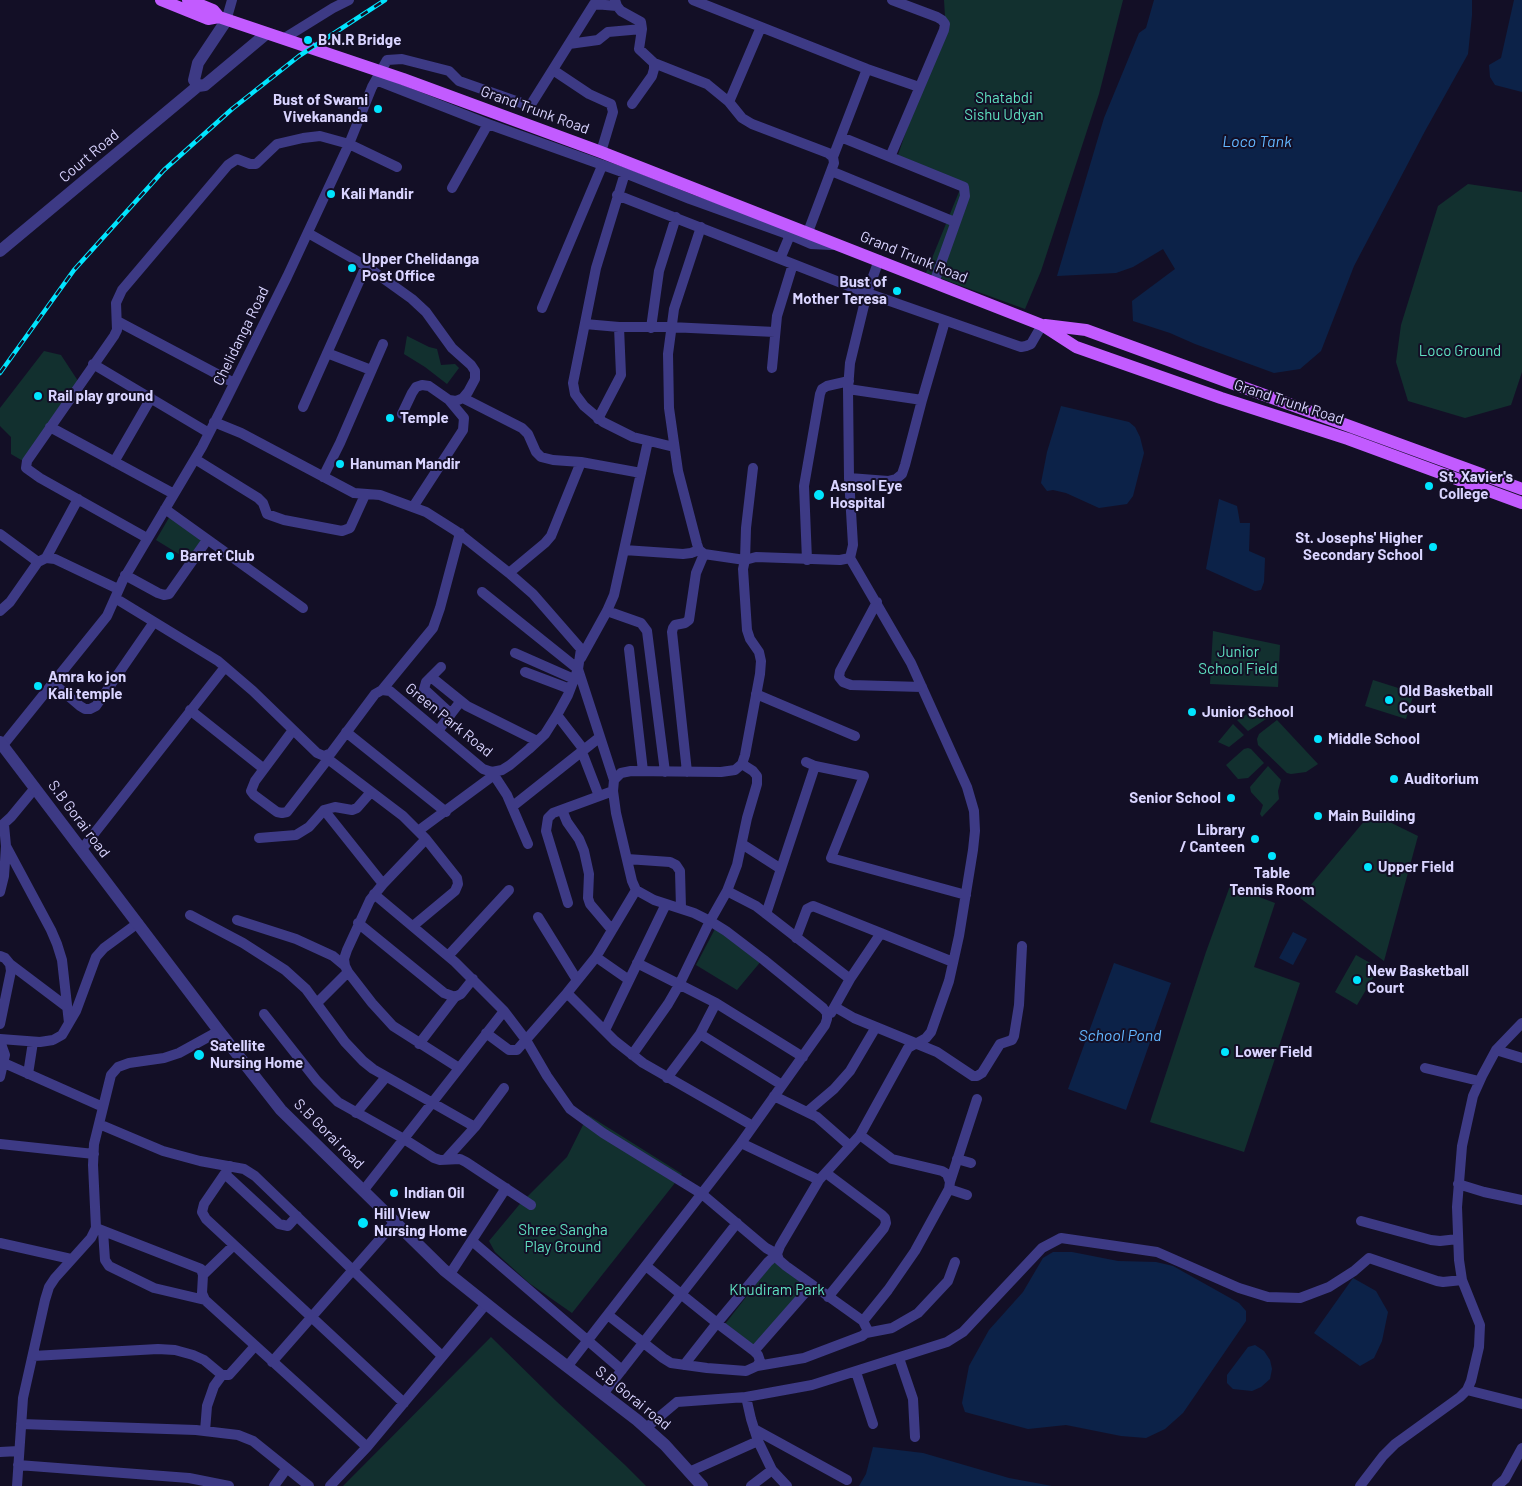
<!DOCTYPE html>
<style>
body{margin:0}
canvas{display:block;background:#130f26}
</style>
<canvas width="1522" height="1486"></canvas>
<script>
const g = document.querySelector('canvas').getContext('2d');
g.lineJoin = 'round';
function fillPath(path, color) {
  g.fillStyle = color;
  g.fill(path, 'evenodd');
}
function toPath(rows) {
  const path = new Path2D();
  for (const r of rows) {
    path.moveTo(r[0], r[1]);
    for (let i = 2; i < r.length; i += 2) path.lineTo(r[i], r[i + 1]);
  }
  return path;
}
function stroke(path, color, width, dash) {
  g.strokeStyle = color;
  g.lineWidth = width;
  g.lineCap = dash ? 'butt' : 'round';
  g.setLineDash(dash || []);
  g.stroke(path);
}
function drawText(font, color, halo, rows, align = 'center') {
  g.font = font + ' Barlow,sans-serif';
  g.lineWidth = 4;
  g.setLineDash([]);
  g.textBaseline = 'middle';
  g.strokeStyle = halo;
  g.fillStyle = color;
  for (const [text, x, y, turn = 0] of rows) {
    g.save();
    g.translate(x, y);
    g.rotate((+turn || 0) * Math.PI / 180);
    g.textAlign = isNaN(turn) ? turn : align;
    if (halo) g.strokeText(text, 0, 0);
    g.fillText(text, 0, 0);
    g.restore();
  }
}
const green = toPath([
 [944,0,1123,0,1099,94,1041,271,1025,309,926,273,963,182,897,158,945,16],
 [1468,184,1522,192,1522,372,1511,405,1465,418,1408,401,1396,362,1401,325,1438,206],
 [407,336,429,347,437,349,441,365,455,364,459,368,447,384,425,367,404,354],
 [44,351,61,355,78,381,23,461,11,454,11,437,0,426,0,408],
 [170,516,204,537,187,559,156,540],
 [1213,631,1280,645,1278,687,1210,684],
 [1373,680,1414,693,1406,719,1365,706],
 [1256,709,1269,717,1248,731,1237,720],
 [1277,720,1318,764,1306,772,1291,774,1287,773,1258,745,1257,739,1259,734],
 [1233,724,1244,735,1229,747,1218,742],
 [1248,748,1251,749,1264,763,1248,778,1238,779,1226,765,1244,749],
 [1268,766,1281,780,1278,791,1279,799,1262,817,1260,814,1263,805,1251,792,1250,787],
 [1371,813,1418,836,1384,961,1300,898],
 [1230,886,1275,903,1254,967,1300,983,1244,1152,1150,1122,1206,952],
 [716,927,762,960,737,990,696,965],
 [1356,955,1379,968,1357,1005,1335,992],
 [588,1115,682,1174,572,1313,529,1283,495,1252,489,1241,519,1205,567,1157],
 [774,1261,807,1285,752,1349,722,1328],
 [491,1337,556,1401,625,1465,646,1486,343,1486]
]);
const water = toPath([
 [1154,0,1472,0,1472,15,1468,54,1425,131,1354,266,1321,351,1300,369,1274,373,1195,344,1170,333,1133,321,1132,301,1175,269,1163,249,1133,267,1116,273,1057,276,1104,118,1139,33,1146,28],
 [1514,0,1522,0,1522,92,1495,85,1490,77,1489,65,1501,58],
 [1061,406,1129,422,1135,427,1140,437,1144,453,1133,496,1127,504,1099,508,1066,493,1053,490,1047,491,1041,483,1047,452],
 [1219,499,1237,506,1240,523,1250,523,1249,551,1265,558,1264,582,1261,590,1255,591,1206,569],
 [1293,932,1307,939,1293,965,1279,958],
 [1114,963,1171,983,1126,1110,1068,1089],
 [1053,1252,1072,1252,1118,1261,1156,1262,1173,1266,1239,1303,1246,1311,1246,1321,1183,1413,1165,1429,1146,1438,1121,1436,1066,1425,1028,1429,965,1412,962,1403,969,1366,989,1330,1023,1292,1043,1258],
 [1353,1278,1376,1291,1388,1312,1382,1341,1374,1358,1360,1366,1314,1333],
 [1255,1345,1264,1351,1270,1360,1272,1369,1270,1379,1261,1387,1252,1391,1233,1389,1227,1383,1227,1375,1248,1347],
 [873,1447,923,1453,1009,1478,1052,1486,859,1486,866,1474]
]);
const minor = toPath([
 [615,0,617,6,621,11,641,22,642,29,639,49,654,63,654,69,652,76,632,104],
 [693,0,867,69,919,87],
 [226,21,232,0],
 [283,39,333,8,349,0],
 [569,44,598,40,608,32,642,29],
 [654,63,707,84,729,102,742,118,752,124,828,153,833,157,834,163,831,171,808,232],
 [553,70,589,94,611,104,613,112,601,152],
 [376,80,488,124,625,173,690,199,790,235,811,244,832,245],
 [729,102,761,27],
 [841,137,964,187,965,196,934,283],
 [833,157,867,69],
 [890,157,944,30,945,24,942,20,937,17,892,0],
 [831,171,955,222],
 [625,173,596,268,573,383,575,394,584,406,603,422,633,437,674,447],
 [452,188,488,124],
 [617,195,867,293,1021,347,1026,346,1031,344,1042,325],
 [701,227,674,309,668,354,669,408,678,471,697,544,699,550,704,554,745,560,746,528,753,468],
 [308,233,366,266,412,299,426,312,452,348,471,365,475,371,475,379,468,392,463,398,456,401,449,400,429,386,422,385,416,387,412,393,402,414],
 [780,259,790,235],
 [542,308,602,166],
 [117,321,234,383],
 [585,324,619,327,670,327,775,332],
 [651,328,659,271,676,217],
 [327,353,371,370],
 [93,364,209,433],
 [772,368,777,316,793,264],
 [848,389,922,400],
 [463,398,522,428,528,434,536,452,541,457,553,460,581,462,641,473],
 [303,407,366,266],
 [598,419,621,375,619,327],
 [50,427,174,494],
 [195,459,258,498,263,503,267,514,284,520,342,531,350,528,365,495],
 [114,462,151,398],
 [323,477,340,443,383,344],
 [849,478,888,481,896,479,902,474,905,465,922,400,945,321],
 [413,507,463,430,464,418,449,400],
 [165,509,303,608],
 [0,534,38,562],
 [147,538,40,478,26,468,27,461,114,336,117,330,116,303,122,290,228,165,237,159,250,164,256,164,277,144,303,138,320,136,349,144,397,167],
 [624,550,683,554,691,553,699,550],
 [46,558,78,499],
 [807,560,804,486,820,394,822,389,827,386,849,381],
 [509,573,545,543,551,536,581,462],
 [125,575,158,593,164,595,169,594,207,540],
 [482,592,578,669,614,780],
 [115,598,218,661,253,691,317,753,324,756,331,753,375,694,382,690,390,691,483,769,492,772,502,770,510,765,529,749,545,734,557,715,568,695,578,669,581,649,533,594,509,573,456,531,426,512,380,495,354,493,241,433,214,422],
 [877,602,840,671,839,677,843,682,851,685,922,687],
 [0,611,10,602,38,562,46,558,55,559,118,589],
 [607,611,641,623,647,631,665,772],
 [629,649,643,771],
 [515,653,574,679],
 [581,658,607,611,614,595,648,441],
 [441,667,426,682,424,689,451,714],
 [525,672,570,689],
 [431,677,467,706,537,741],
 [53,683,80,706,85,709,90,709,96,706,154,622],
 [382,690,433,628,440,608,460,533],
 [756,694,855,736],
 [190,710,264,769],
 [557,715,584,750],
 [293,730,255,781,251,791,254,795,277,812,282,813,287,812,328,759],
 [438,731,460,702],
 [346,732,446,812],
 [3,745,107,616,123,580,202,447,226,400,287,277,349,144,372,87,387,60,402,59,449,71,459,81,530,106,594,4,617,6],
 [582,752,599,796],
 [324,756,403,816,426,839,457,878,458,884,455,891,413,926],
 [806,762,815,766,864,776,831,858,966,895],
 [492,772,507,795,528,844],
 [687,772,672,632,673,628,675,625,685,623,689,620,696,573,704,554],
 [513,806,600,737],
 [324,810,383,884],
 [562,810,567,822,579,839,584,851,589,874,588,898,590,904,612,930],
 [0,827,11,817,35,788],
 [418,831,494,775],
 [259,838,296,835,309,827,324,810,335,807,352,810,357,808,371,792],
 [426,839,383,884,370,900,347,950,344,959,345,966,348,972,372,1003,393,1026,459,1068],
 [742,844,781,869],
 [6,846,51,930,57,944,62,960,69,1023],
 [82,849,225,667],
 [627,859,670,862,676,865,680,871,681,908],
 [727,891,756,906,850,979],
 [0,892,4,876,5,862,6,846,4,825],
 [374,894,455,962,504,1011,526,1040,547,1076,570,1109,603,1133,702,1194,766,1248,777,1254,768,1262,717,1323,684,1365],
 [568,903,546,831,548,818,553,813,613,791],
 [766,914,815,766],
 [190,915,243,943,285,970,306,989,345,1042,363,1061,373,1069,475,1127],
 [538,917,577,980],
 [237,920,296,939,333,956,345,966],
 [358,923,444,993,455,997,461,994,473,979],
 [796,938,807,909,813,906,953,962],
 [0,956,5,958,10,964,11,971,0,1024],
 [448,956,509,890],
 [596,957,629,980],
 [637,963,716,1003,803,1057],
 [10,964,67,1007],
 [567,993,615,1041,643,1063,753,1126],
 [317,1003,348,972],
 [835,1007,854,1018,937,1052,973,1076,977,1076,982,1073,1000,1044,1012,1040,1014,1036,1019,1005,1022,946],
 [831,1013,850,979,881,933],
 [264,1014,317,1081,338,1102,404,1139,434,1158,440,1160,460,1159,466,1162,531,1205],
 [605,1030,666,904],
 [486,1033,509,1050,517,1050,567,993,596,957,636,890],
 [700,1034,782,1085],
 [0,1039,40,1042,53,1040,62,1035,76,1011,96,957,104,948,138,923],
 [0,1041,5,1055,0,1077],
 [419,1044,455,997],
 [1496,1050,1522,1058],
 [632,1055,668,1004,679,985,710,921,727,891,737,865,747,818,757,784,757,776,753,771,742,764],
 [4,1063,103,1107],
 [1425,1068,1479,1081],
 [28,1074,33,1042],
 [667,1078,700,1034,716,1003],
 [774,1096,817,1117,850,1146],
 [807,1112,834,1089,850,1071,876,1027],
 [356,1113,386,1077],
 [99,1124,163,1151,200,1161,244,1169,255,1176,442,1356],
 [860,1135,892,1159,942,1171,947,1174,950,1182,949,1189,915,1251,888,1290,863,1321],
 [741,1143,819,1180],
 [0,1144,94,1154],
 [447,1158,475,1127,504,1088],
 [957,1159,971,1163],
 [230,1166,204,1204,202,1212,206,1219,404,1403],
 [826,1173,882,1215,885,1218,886,1223,884,1228,828,1297],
 [225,1174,279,1224,288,1226,297,1216],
 [950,1182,977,1099],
 [1458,1184,1484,1192,1522,1200],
 [949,1189,967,1195],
 [363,1191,504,1011],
 [1361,1221,1431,1240,1440,1241,1458,1239],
 [96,1228,201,1269,203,1275,202,1293,205,1300,367,1447],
 [103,1231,105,1260,109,1266,154,1288,205,1300],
 [472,1241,622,1370],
 [0,1243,71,1259],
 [450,1274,506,1188],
 [203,1275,234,1245],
 [608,1315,663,1358,671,1363,707,1368,746,1371,757,1366,760,1361,758,1355,754,1351,717,1323,646,1266],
 [866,1333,892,1328,918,1313,948,1281,955,1262],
 [754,1351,812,1285],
 [33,1356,158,1349,175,1350,193,1355,204,1360,222,1375,229,1375,255,1346],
 [899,1358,913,1399,915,1437],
 [272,1362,395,1222],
 [757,1366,804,1358,862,1336,866,1333,867,1329,863,1321,786,1266,779,1260,777,1254,780,1246,819,1180,860,1135,908,1048,926,1038,931,1032,949,981,959,936,973,850,975,831,974,811,967,787,911,663,850,558],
 [567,1367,741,1143,825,1025,827,1019,827,1013,823,1008,764,960,726,931,710,921,694,913,654,900,636,890,632,881,616,813,613,791,614,780,621,773,631,771,721,772,735,770,742,764,745,755,760,674,761,661,759,652,750,639,747,630,743,569,745,560,756,557,840,560,850,558,853,545,849,478,848,389,850,363,867,293,879,260],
 [856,1372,873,1424],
 [1467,1390,1522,1404],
 [603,1394,737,1223],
 [746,1397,751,1419,758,1441,772,1470,787,1486],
 [21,1424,196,1430,238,1435,253,1441,309,1486],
 [646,1428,677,1402,746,1397,812,1385,947,1342,963,1332,1042,1248,1061,1238,1157,1252,1239,1288,1268,1297,1300,1298,1329,1287,1354,1271,1369,1258,1437,1281,1443,1282,1462,1280],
 [754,1429,847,1480],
 [205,1431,207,1406,214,1386,222,1375],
 [0,1452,19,1451],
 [18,1465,189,1478,229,1486],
 [689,1472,758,1441],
 [17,1486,23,1398,45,1300,49,1287,55,1278,91,1238,96,1228,93,1165,94,1144,111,1075,118,1067,129,1063,164,1058,179,1053,219,1031],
 [274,1486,287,1468],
 [330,1486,367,1447,486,1304],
 [751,1486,772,1470],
 [1360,1486,1383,1456,1395,1444,1460,1397,1467,1390,1471,1381,1479,1347,1480,1325,1462,1280,1459,1260,1457,1207,1462,1146,1473,1096,1482,1076,1496,1050,1522,1023],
 [1497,1486,1505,1479,1522,1448]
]);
const tertiary = toPath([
 [198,86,194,80,198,63,226,21],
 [0,251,198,86,205,85,266,34],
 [0,742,219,1031,281,1110,444,1270,509,1322,637,1420,665,1445,702,1486]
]);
const primary = toPath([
 [161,0,208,19,219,17,213,10,188,0],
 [219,17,403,79,601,152,1042,325,1076,347,1221,398,1348,439,1522,503],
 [1045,325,1086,330,1522,489]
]);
const rail = toPath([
 [0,373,74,270,164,170,232,109,299,56,385,0]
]);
const markers = [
 [308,40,5,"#00e5ff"],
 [378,109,5,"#00e5ff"],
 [331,194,5,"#00e5ff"],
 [352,268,5,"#00e5ff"],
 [897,291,5,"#00e5ff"],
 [38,396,5,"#00e5ff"],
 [390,418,5,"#00e5ff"],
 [340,464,5,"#00e5ff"],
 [1429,486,5,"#00e5ff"],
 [819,495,6,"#00e5ff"],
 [1433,547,5,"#00e5ff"],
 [170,556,5,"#00e5ff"],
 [38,686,5,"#00e5ff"],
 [1389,700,5,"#00e5ff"],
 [1192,712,5,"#00e5ff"],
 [1318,739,5,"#00e5ff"],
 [1394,779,5,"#00e5ff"],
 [1231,798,5,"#00e5ff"],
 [1318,816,5,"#00e5ff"],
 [1255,839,5,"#00e5ff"],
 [1272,856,5,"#00e5ff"],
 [1368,867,5,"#00e5ff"],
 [1357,980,5,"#00e5ff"],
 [1225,1052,5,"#00e5ff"],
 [199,1055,6,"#00e5ff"],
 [394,1193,5,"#00e5ff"],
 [363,1223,6,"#00e5ff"]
];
const poiNames = [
 ["B.N.R Bridge",318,40],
 ["Bust of Swami",368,100,"right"],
 ["Vivekananda",368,117,"right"],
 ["Kali Mandir",341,194],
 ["Upper Chelidanga",362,259],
 ["Post Office",362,276],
 ["Bust of",887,282,"right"],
 ["Mother Teresa",887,299,"right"],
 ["Rail play ground",48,396],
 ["Temple",400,418],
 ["Hanuman Mandir",350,464],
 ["St. Xavier's",1439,477],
 ["College",1439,494],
 ["Asnsol Eye",830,486],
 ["Hospital",830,503],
 ["St. Josephs' Higher",1423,538,"right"],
 ["Secondary School",1423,555,"right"],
 ["Barret Club",180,556],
 ["Amra ko jon",48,677],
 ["Kali temple",48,694],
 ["Old Basketball",1399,691],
 ["Court",1399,708],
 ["Junior School",1202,712],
 ["Middle School",1328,739],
 ["Auditorium",1404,779],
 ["Senior School",1221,798,"right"],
 ["Main Building",1328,816],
 ["Library",1245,830,"right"],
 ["/ Canteen",1245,847,"right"],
 ["Upper Field",1378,867],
 ["Table",1272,873,"center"],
 ["Tennis Room",1272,890,"center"],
 ["New Basketball",1367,971],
 ["Court",1367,988],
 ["Satellite",210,1046],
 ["Nursing Home",210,1063],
 ["Lower Field",1235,1052],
 ["Indian Oil",404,1193],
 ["Hill View",374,1214],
 ["Nursing Home",374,1231]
];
const parkNames = [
 ["Shatabdi",1004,98],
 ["Sishu Udyan",1004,115],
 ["Loco Ground",1460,351],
 ["Junior",1238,652],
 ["School Field",1238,669],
 ["Shree Sangha",563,1230],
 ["Play Ground",563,1247],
 ["Khudiram Park",777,1290]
];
const streetNames = [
 ["Grand Trunk Road",535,110,20],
 ["Court Road",89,156,-40],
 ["Grand Trunk Road",914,257,22],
 ["Chelidanga Road",241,336,-64],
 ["Grand Trunk Road",1289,402,18],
 ["Green Park Road",449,720,39],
 ["S.B Gorai road",79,819,53],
 ["S.B Gorai road",329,1134,45],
 ["S.B Gorai road",633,1398,39]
];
const waterNames = [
 ["Loco Tank",1257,142],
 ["School Pond",1120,1036]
];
fillPath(green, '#12302f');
fillPath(water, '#0c2248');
stroke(minor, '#3d3a85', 10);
stroke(tertiary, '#3d3a85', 12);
stroke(primary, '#c25bff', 12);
stroke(rail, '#00e5ff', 4.5);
stroke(rail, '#130f26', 2.5, [8]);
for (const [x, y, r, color] of markers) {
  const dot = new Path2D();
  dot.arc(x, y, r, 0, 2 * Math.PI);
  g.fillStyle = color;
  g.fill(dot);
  stroke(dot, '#130f26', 2);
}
drawText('bold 15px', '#d9d4ff', '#130f26', poiNames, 'left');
drawText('15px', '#5fe0c0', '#130f26', parkNames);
drawText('15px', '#d9d4ff', '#130f26', streetNames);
drawText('italic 16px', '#62b6ff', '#130f26', waterNames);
</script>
